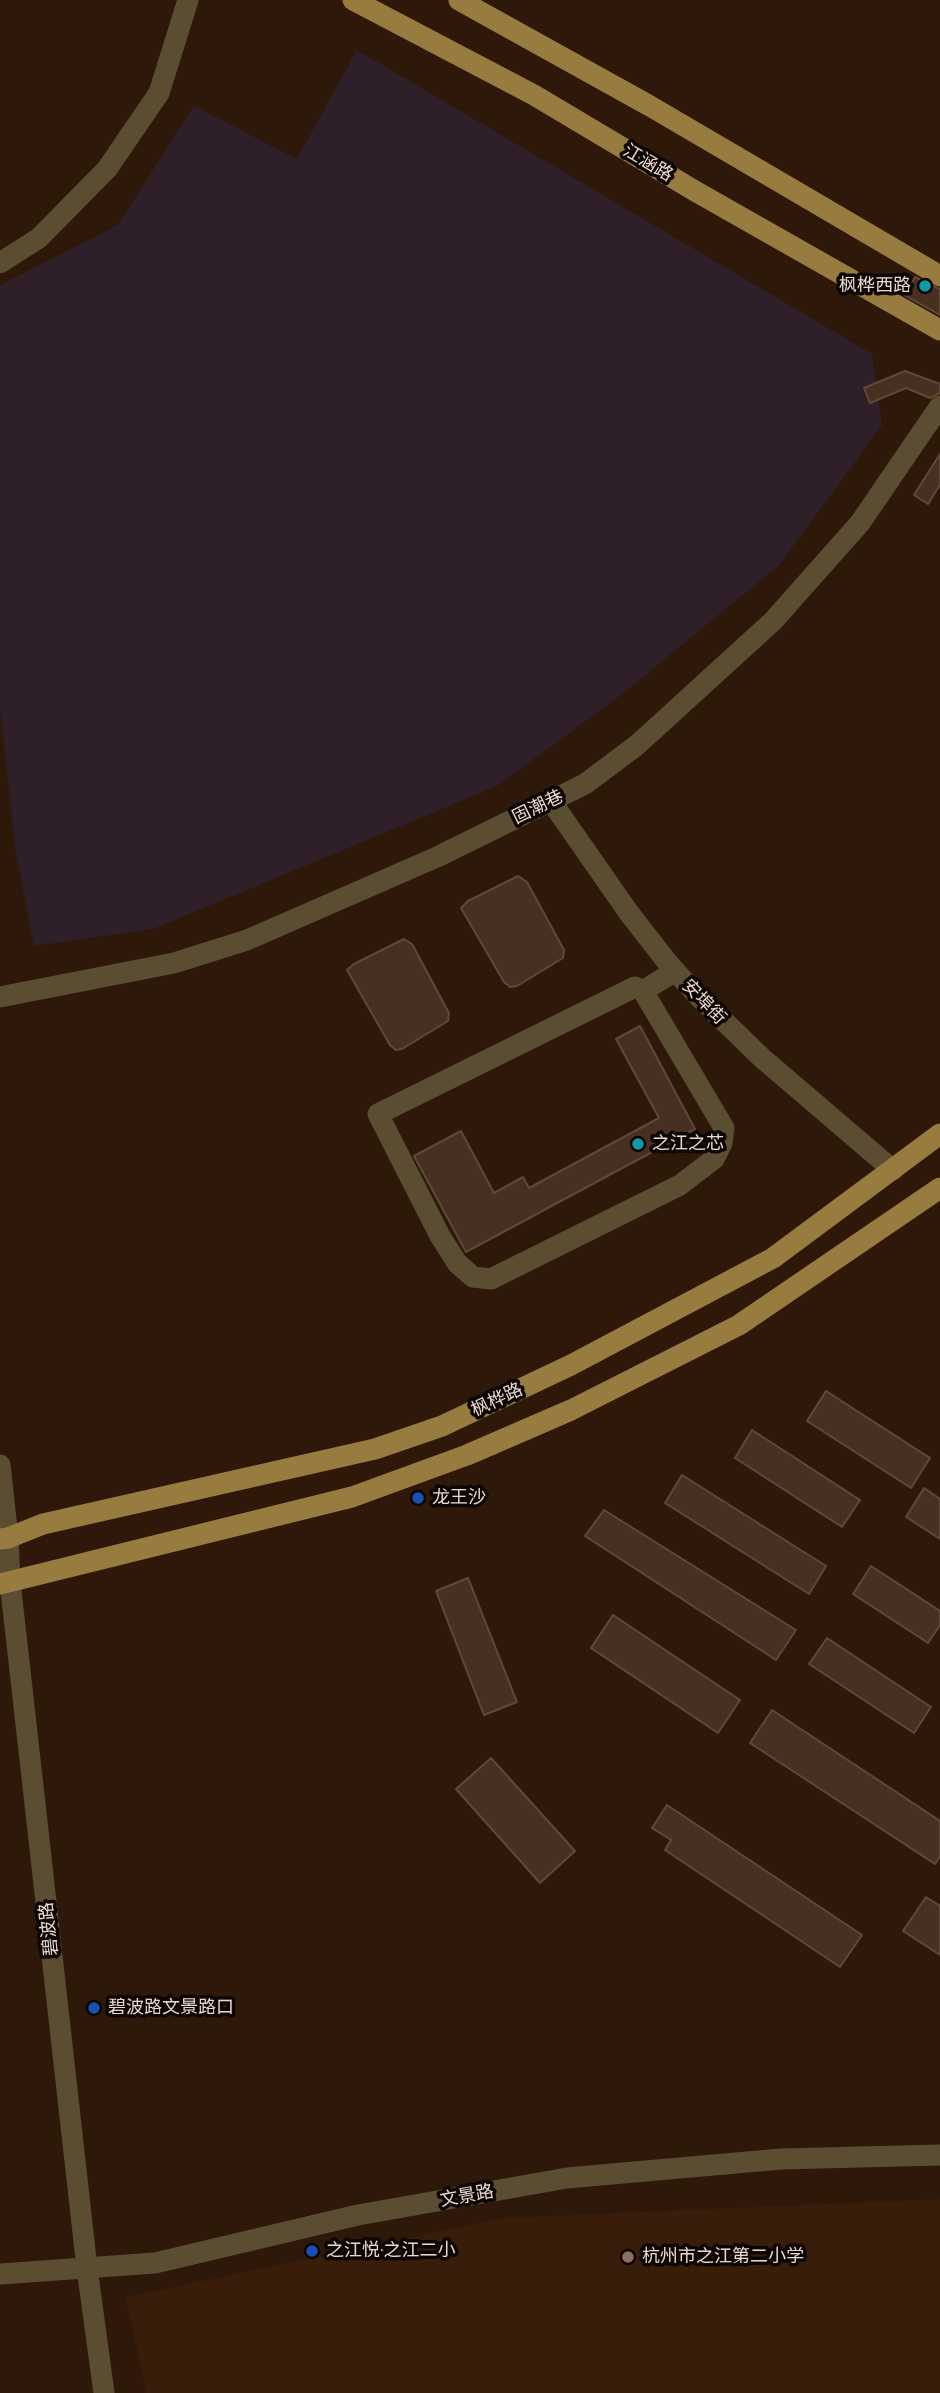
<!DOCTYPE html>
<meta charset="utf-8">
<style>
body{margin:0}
canvas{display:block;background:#2d180a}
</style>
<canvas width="940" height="2393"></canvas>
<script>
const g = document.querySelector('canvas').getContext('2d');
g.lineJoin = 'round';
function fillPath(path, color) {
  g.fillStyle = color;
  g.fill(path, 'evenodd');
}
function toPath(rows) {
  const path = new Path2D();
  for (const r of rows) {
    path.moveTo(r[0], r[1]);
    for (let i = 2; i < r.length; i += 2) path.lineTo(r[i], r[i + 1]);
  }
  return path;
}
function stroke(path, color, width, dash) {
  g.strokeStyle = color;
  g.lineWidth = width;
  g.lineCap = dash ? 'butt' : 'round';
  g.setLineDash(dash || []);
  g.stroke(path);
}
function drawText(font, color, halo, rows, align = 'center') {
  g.font = font + ' Quicksand,"Noto Sans SC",sans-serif';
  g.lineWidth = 7;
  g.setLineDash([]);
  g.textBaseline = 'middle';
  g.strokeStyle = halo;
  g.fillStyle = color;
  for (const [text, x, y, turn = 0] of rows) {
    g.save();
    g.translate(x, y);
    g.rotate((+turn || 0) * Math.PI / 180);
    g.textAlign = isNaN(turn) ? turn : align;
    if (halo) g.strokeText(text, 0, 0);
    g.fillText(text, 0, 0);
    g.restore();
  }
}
const commercial = toPath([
 [357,50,872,354,882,425,780,564,625,692,497,786,153,929,34,946,16,853,0,709,0,285,118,225,194,106,297,159]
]);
const built = toPath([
 [940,2199,940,2393,146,2393,126,2297,504,2218]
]);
const building = toPath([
 [915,277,940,289,940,315,904,295,915,277],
 [905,371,940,384,940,393,930,398,906,388,870,403,864,388,905,371],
 [940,454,940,485,928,504,914,495,940,454],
 [518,876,527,882,564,950,563,958,517,986,510,987,504,982,461,908,468,901,518,876],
 [404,939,412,944,449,1013,448,1021,402,1049,396,1050,390,1045,347,970,354,964,404,939],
 [640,1026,695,1129,466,1252,414,1156,461,1131,494,1193,523,1177,529,1188,659,1118,616,1039,640,1026],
 [826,1391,930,1458,911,1488,807,1421,826,1391],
 [752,1430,860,1500,842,1527,735,1458,752,1430],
 [682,1475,826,1566,809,1594,665,1503,682,1475],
 [924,1488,940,1499,940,1539,906,1517,924,1488],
 [604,1510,796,1630,776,1660,585,1536,604,1510],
 [871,1566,940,1611,940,1625,928,1643,853,1594,871,1566],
 [468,1578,517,1702,484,1715,436,1591,468,1578],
 [613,1615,740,1700,718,1733,591,1648,613,1615],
 [827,1638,931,1707,914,1733,809,1664,827,1638],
 [772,1710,940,1821,940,1856,935,1864,750,1743,772,1710],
 [491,1758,575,1851,540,1883,456,1789,491,1758],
 [667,1805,862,1935,840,1967,665,1850,671,1840,652,1828,667,1805],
 [926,1897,940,1906,940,1955,903,1931,926,1897]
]);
const minor = toPath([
 [0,263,39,238,107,169,159,93,188,0],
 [551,801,629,913,668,963,696,994,762,1058,893,1170],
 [643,991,635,987,378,1114,440,1236,457,1263,473,1277,491,1279,680,1185,714,1159,722,1143,724,1128,643,991,675,971],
 [0,997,174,963,247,940,437,857,585,784,637,745,773,621,860,523,940,406],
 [0,1465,8,1538,10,1582,35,1804,87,2268,104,2393],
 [0,2274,155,2263,358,2215,567,2178,781,2159,940,2155]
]);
const major = toPath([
 [353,0,534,95,695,191,940,330],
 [459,0,650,106,940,276],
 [0,1539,8,1538,43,1524,375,1449,442,1426,571,1365,773,1258,940,1134],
 [0,1584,352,1497,467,1455,571,1410,739,1325,940,1188]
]);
const markers = [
 [925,286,7,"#0f9aa8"],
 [638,1144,7,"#0f9aa8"],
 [418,1498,7,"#1a4fb4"],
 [94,2008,7,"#1a4fb4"],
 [312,2251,7,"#1a4fb4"],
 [628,2257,7,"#8d6e63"]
];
const streetNames = [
 ["江涵路",648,163,31],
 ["固潮巷",538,807,-26],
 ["安埠街",704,1002,46],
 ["枫桦路",497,1400,-25],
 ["碧波路",49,1929,-96],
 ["文景路",467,2196,-10]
];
const poiNames = [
 ["枫桦西路",911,286,"right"],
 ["之江之芯",652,1144],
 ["龙王沙",432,1498],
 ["碧波路文景路口",108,2008],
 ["之江悦·之江二小",326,2251],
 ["杭州市之江第二小学",642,2257]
];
fillPath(commercial, '#2f1f29');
fillPath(built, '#371d0a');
fillPath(building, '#473022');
stroke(building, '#604839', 2);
stroke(minor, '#5b4d31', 21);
stroke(major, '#987b3e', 21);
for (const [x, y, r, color] of markers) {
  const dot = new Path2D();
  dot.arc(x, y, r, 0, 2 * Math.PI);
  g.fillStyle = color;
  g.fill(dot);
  stroke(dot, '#0e0603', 2.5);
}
drawText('18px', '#e9dad1', '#0e0603', streetNames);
drawText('18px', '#e9dad1', '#0e0603', poiNames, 'left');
</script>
